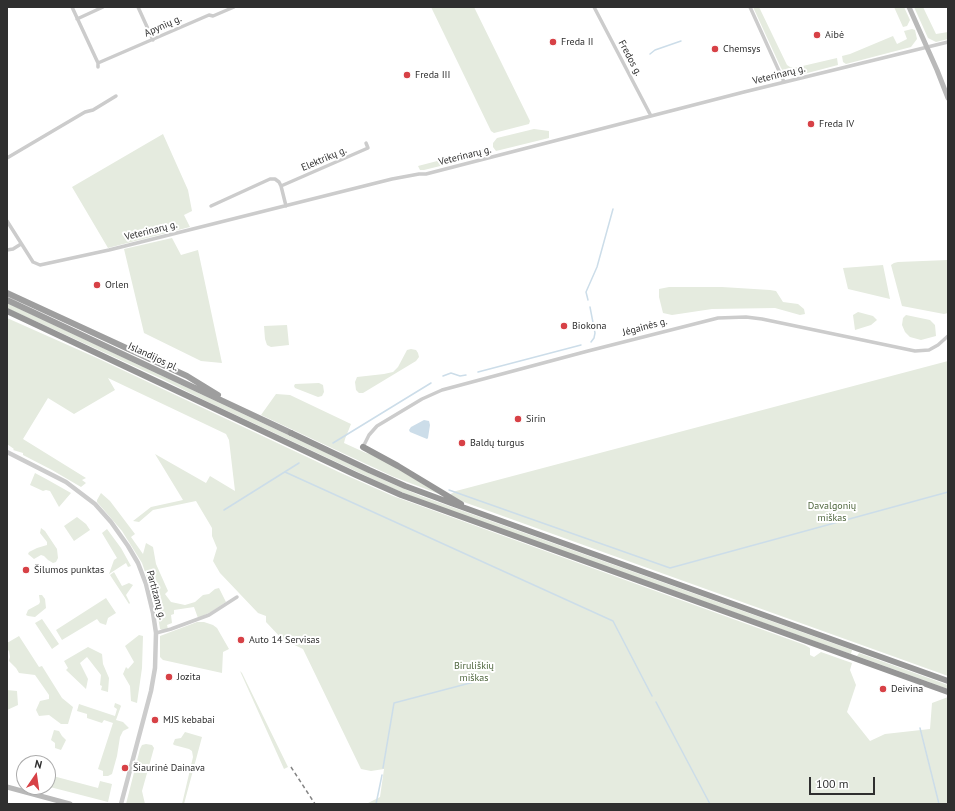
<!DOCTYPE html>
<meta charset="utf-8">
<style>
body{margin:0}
#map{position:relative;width:955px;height:811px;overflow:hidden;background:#fff;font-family:"PT Sans",sans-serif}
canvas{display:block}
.frame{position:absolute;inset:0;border:8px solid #2f2f2f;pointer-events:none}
.north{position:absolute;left:16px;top:755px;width:40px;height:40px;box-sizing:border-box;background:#fff;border:1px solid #acacac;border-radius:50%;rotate:13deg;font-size:11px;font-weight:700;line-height:16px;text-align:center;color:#2f2f2f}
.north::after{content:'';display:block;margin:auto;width:14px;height:18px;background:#d74146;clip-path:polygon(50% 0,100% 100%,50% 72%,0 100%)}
.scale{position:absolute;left:809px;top:777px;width:66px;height:18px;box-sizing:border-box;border:2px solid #2f2f2f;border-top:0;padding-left:5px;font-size:12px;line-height:14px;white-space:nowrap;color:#2f2f2f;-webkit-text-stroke:3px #fff;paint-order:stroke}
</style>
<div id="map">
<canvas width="955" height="811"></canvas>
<div class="frame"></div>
<div class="north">N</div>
<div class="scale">100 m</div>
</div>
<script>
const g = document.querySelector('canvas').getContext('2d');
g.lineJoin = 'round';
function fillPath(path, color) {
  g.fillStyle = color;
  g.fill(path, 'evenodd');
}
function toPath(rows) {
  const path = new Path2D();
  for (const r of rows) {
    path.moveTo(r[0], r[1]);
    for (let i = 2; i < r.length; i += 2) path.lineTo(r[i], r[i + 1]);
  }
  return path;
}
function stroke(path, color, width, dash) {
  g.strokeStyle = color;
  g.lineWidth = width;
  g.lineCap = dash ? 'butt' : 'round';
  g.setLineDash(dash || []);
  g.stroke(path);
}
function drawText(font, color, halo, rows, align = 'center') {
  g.font = font + ' "PT Sans",sans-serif';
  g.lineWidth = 4;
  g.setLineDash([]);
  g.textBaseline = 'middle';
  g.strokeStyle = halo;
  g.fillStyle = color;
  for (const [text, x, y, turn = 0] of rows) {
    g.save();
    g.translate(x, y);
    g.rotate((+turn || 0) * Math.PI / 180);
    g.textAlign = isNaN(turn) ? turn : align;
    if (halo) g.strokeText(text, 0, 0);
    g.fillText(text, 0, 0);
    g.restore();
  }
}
const green = toPath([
 [431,7,474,7,530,121,529,124,494,133,491,131],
 [753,7,759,7,787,65,790,67,794,68,837,58,838,65,800,75,790,76,786,75,781,68],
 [894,7,904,7,910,20,907,26,903,27],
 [914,7,923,7,936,34,948,32,948,39,936,42,928,38],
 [912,29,915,30,917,39,911,47,846,64,843,62,842,56,850,54,893,36,897,44,907,39,904,31],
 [534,129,549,131,549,138,496,151,493,147,493,143,497,138],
 [163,134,188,190,192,211,184,215,190,227,108,248,72,187],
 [487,148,487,151,485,155,424,170,420,170,418,166],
 [172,238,181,255,198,250,222,363,201,361,144,333,124,249],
 [948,260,948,313,944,314,902,306,891,265,894,263,898,262],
 [883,265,890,299,848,289,843,268],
 [669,287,722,287,770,290,776,291,783,302,798,304,804,309,805,314,800,315,775,308,712,309,672,315,663,313,659,297,659,289],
 [7,303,388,482,421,496,852,650,851,654,429,503,392,488,206,401,162,379,7,308],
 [858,312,873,316,877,320,871,325,855,330,853,315],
 [906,315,930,320,935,325,936,336,921,340,910,337,905,332,902,325,903,318],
 [7,318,97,358,341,473,393,496,805,645,810,648,810,655,814,657,821,652,852,663,850,670,856,685,847,712,870,741,885,734,930,729,932,703,948,697,948,804,366,804,380,797,384,769,371,771,361,769,303,649,282,639,266,622,266,616,258,613,220,573,213,561,217,548,212,536,212,528,196,501,153,510,139,522,133,521,151,507,183,500,155,454,206,483,210,476,235,491,229,440,226,434,108,378,115,390,74,414,48,398,23,439,86,478,82,480,86,483,81,487,52,470,23,455,23,453,13,450,14,449,7,444],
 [287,325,289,345,271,347,267,345,265,339,264,326],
 [411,349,416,350,418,353,419,357,416,361,363,393,359,393,356,390,355,382,357,377,384,374,393,372,398,367,407,350],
 [948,361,948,676,461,501,449,495,456,491],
 [319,383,323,385,324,392,322,396,318,397,295,388,294,386,295,384],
 [276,394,290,395,351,424,345,439,344,443,366,453,375,455,439,494,394,477,261,415],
 [35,473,48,480,71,493,59,507,50,491,46,490,43,491,30,485],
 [101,493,110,501,135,534,131,537,143,554,146,543,153,547,156,564,168,591,165,594,171,602,185,605,195,602,203,595,209,594,215,589,219,588,226,602,211,612,198,618,194,607,174,610,174,614,171,615,172,623,167,625,168,629,162,630,160,629,156,604,142,563,122,531,97,502,97,500],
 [77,517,86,524,90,530,74,541,64,526],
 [41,528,45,531,57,549,58,558,56,562,53,563,48,560,44,556,41,555,34,559,28,554,29,552,37,548,47,545,47,542,40,533],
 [107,529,121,548,131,566,128,567,126,563,109,574,114,560,117,558,102,533],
 [114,572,122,586,129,583,133,585,126,595,130,603,129,604,110,575],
 [39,595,42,595,45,599,46,608,35,617,28,616,26,615,28,610,39,604,40,602],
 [106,598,116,613,108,618,106,625,100,623,97,619,62,640,56,630],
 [42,619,59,644,52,649,35,623],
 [197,622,204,622,213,625,217,628,229,649,223,652,222,673,163,660,160,657,160,636],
 [139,635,143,636,142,668,137,703,131,701,130,686,123,674,126,667,128,669,134,662,125,646],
 [19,636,39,667,42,666,62,698,73,707,68,724,61,724,49,715,39,716,36,710,40,701,49,699,49,695,35,675,19,673,16,668,9,661,10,657,9,651,7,649,7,643],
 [88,647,102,654,103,664,109,678,108,692,101,690,102,686,100,685,101,675,87,657,80,663,88,679,86,689,66,670,68,668,64,661],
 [859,653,948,685,948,689,857,656],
 [240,671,242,673,288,767,284,769],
 [7,690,17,691,18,705,7,710],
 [115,703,120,705,121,706,116,720,123,722,129,728,123,731,120,737,117,756,112,774,108,776,103,776,103,771,98,769,113,723,104,720,102,723,87,718,87,714,77,711,79,704,115,716,117,709,114,707],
 [54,730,59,731,62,736,66,740,61,750,55,748,55,743,51,740],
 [185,732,202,737,184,804,182,804,193,757,192,751,189,749,174,745,173,744,175,739,181,738],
 [146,744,152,745,154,748,142,791,145,804,126,804,140,749,142,745],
 [53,776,98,788,100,781,112,784,108,802,50,787]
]);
const water = toPath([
 [424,420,429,421,430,425,428,438,427,439,410,432,409,430,411,427]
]);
const stream = toPath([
 [650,54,655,50,681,41],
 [588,300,586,292,597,267,613,209],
 [590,307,595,333,594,338,591,342],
 [478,372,581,345],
 [443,376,451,373,460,376,466,375],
 [333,443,431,383],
 [285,472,613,621,652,696],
 [449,490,670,568,948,492],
 [224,510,299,463],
 [656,702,710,804],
 [920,728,939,804],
 [383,768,394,703,489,678],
 [376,804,382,775]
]);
const minor = toPath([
 [72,7,98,63,98,67],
 [138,7,153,40],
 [594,7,651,116],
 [750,7,784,82],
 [77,19,103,7],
 [98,63,209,15,213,16,234,7],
 [7,158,85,112,93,110,116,96],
 [211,206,270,179,275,179,279,182,281,186],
 [286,206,281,186,368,148,366,143],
 [7,221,33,262,40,265,109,250,392,179,419,174,426,174,744,92,948,42],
 [7,250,13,249,21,244],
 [363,447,369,435,377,426,422,399,442,390,588,351,718,318,746,317,762,319,915,351,929,350,938,345,948,336],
 [156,633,171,629,209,615,237,597]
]);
const tertiary = toPath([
 [7,452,66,482,95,504,111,522,128,546,138,563,146,584,153,613,156,633,155,668,151,691,121,804]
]);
const secondary = toPath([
 [909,7,937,70,948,98],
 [7,787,70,804]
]);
const trunk = toPath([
 [7,293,187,376,218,395],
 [7,300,291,433]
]);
const motorway = toPath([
 [7,311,356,475,401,495,948,692],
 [291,433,369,470,405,486,451,503,948,681],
 [363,447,398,466,461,504]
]);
const rail = toPath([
 [291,767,315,804]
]);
const markers = [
 [817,35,4,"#d74146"],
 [553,42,4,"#d74146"],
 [715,49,4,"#d74146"],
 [407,75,4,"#d74146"],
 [811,124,4,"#d74146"],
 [97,285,4,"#d74146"],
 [564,326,4,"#d74146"],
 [518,419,4,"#d74146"],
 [462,443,4,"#d74146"],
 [26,570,4,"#d74146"],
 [241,640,4,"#d74146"],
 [169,677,4,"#d74146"],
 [883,689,4,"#d74146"],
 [155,720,4,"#d74146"],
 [125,768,4,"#d74146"]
];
const streetNames = [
 ["Apynių g.",163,26,-24],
 ["Fredos g.",630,58,62],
 ["Veterinarų g.",779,75,-14],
 ["Veterinarų g.",465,156,-14],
 ["Elektrikų g.",324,159,-23],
 ["Veterinarų g.",151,231,-14],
 ["Jėgainės g.",645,327,-15],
 ["Islandijos pl.",153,357,25],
 ["Partizanų g.",156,595,75]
];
const poiNames = [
 ["Aibė",825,35],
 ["Freda II",561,42],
 ["Chemsys",723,49],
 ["Freda III",415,75],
 ["Freda IV",819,124],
 ["Orlen",105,285],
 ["Biokona",572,326],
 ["Sirin",526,419],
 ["Baldų turgus",470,443],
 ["Šilumos punktas",34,570],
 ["Auto 14 Servisas",249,640],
 ["Jozita",177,677],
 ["Deivina",891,689],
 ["MJS kebabai",163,720],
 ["Šiaurinė Dainava",133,768]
];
const parkNames = [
 ["Davalgonių",832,506],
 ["miškas",832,518],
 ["Biruliškių",474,666],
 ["miškas",474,678]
];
fillPath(green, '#e5ebdf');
fillPath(water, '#ccdde9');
stroke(stream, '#ccdde9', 1.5);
stroke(minor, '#ccc', 3.5);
stroke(tertiary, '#ccc', 4.5);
stroke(secondary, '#b9b9b9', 5);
stroke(trunk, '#9e9e9e', 6);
stroke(motorway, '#969696', 6);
stroke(rail, '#848484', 1.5, [4, 3]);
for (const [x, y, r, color] of markers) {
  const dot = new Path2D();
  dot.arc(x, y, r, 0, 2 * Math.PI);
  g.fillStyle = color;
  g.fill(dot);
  stroke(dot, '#fff', 1.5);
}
drawText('10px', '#2f2f2f', '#fff', streetNames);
drawText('10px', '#2f2f2f', '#fff', poiNames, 'left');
drawText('10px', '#516840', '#fff', parkNames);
</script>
